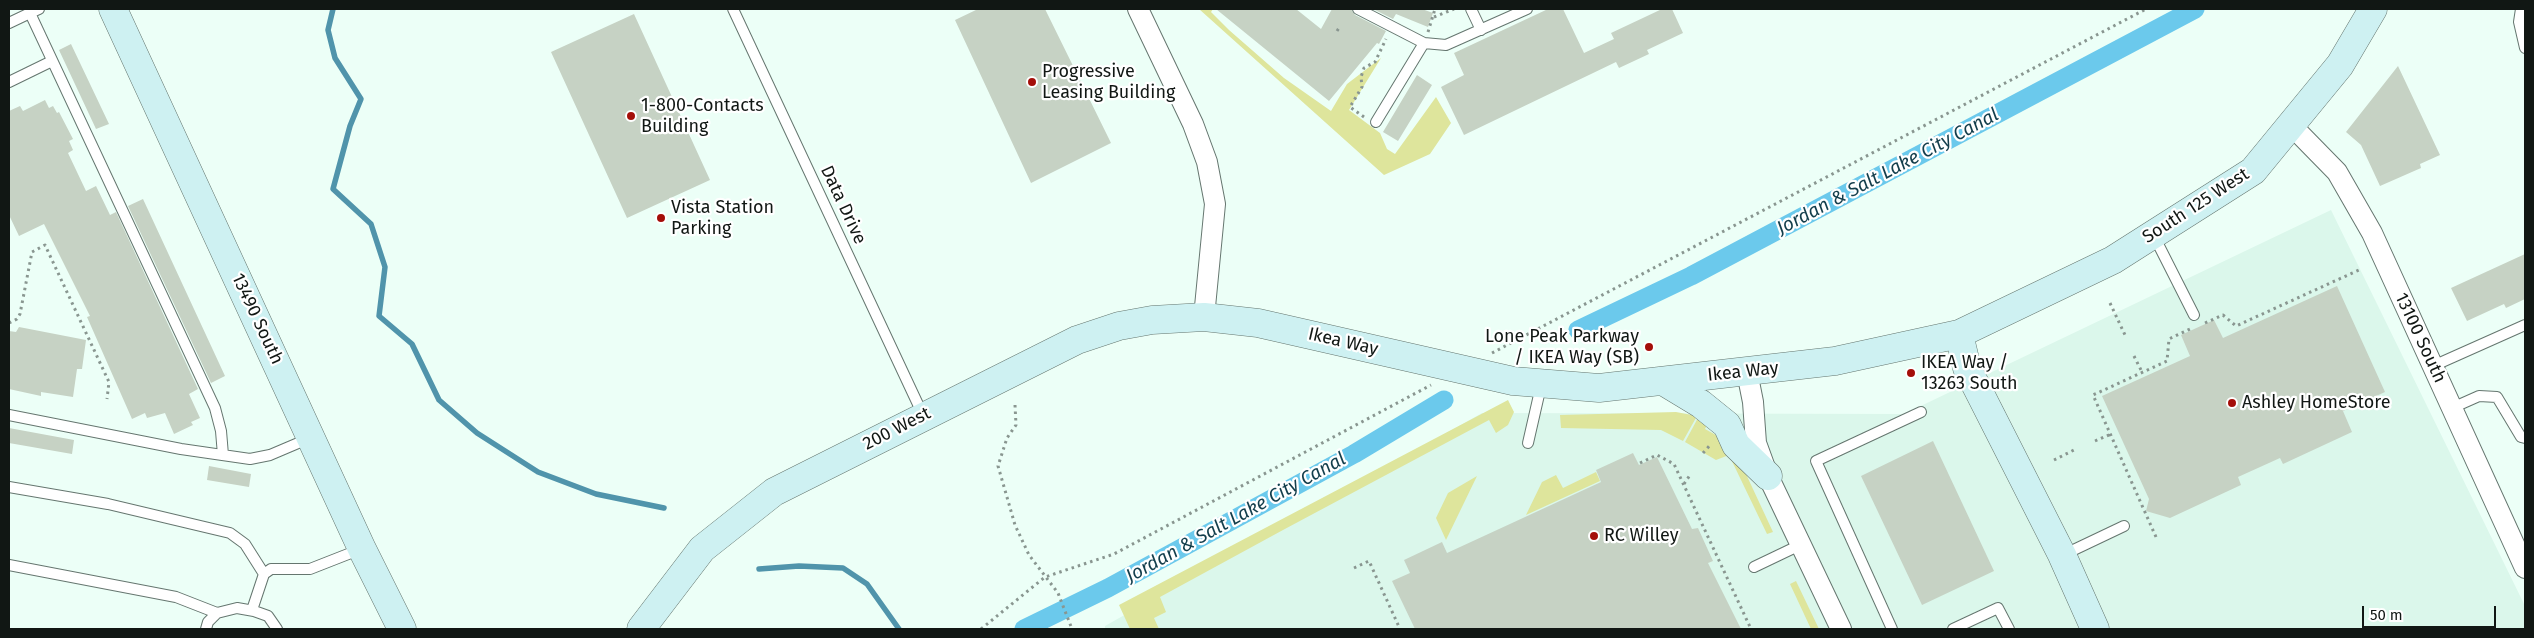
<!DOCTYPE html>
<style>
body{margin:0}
#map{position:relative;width:2534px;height:638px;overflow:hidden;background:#ecfff7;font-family:"Fira Sans",sans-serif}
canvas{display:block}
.frame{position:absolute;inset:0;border:10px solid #111714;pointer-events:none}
.scale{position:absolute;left:2362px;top:606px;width:134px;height:22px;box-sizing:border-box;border:2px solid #111714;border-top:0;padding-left:6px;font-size:15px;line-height:18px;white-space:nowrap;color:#111714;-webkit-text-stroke:4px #fff;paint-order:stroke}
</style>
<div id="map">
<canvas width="2534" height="638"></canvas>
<div class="frame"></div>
<div class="scale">50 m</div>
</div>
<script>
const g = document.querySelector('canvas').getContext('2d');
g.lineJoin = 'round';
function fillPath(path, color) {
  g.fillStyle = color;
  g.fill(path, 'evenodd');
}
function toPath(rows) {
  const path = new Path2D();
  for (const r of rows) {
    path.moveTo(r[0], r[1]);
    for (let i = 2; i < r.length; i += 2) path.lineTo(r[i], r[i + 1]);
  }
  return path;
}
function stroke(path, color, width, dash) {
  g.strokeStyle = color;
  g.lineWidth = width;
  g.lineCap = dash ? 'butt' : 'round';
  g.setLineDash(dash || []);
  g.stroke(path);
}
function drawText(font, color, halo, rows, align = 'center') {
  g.font = font + ' "Fira Sans",sans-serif';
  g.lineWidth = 4.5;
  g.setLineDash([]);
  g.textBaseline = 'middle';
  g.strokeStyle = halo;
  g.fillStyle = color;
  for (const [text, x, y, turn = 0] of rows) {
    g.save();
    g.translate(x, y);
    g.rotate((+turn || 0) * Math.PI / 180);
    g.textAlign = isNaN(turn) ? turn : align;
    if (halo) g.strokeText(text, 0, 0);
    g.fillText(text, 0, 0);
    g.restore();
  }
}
const built = toPath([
 [2331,210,2525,606,2525,629,1105,629,1105,626,1482,413,1904,414]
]);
const green = toPath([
 [1199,9,1213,9,1211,12,1229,30,1284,78,1331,111,1347,84,1381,58,1349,110,1380,133,1387,149,1395,154,1436,97,1451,123,1430,154,1384,175],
 [1508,400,1514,412,1508,425,1496,433,1489,420,1283,530,1160,597,1166,612,1154,618,1159,629,1130,629,1119,605],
 [1676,412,1697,416,1683,441,1661,430,1561,428,1560,415],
 [1699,416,1709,420,1705,429,1732,444,1773,532,1767,534,1729,455,1716,460,1685,442],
 [1596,472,1600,481,1526,515,1542,482,1556,475,1563,488],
 [1477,476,1446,540,1436,518,1448,493],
 [1796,581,1819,629,1811,629,1790,584]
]);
const stream = toPath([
 [333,9,328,30,335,58,361,99,350,126,333,189,371,224,385,267,379,316,412,344,439,400,477,433,538,472,596,494,664,508],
 [759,569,799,566,843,568,867,584,899,629]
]);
const canal = toPath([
 [1578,330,1691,276,2195,9],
 [1024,629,1108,588,1354,454,1444,400]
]);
const building = toPath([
 [978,9,1045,9,1111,143,1031,183,955,20],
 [1216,9,1296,9,1321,29,1332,9,1351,9,1355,15,1386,31,1379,44,1377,43,1329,101],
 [1373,9,1422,9,1433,13,1428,27,1396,14,1393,19],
 [1548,9,1563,9,1584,53,1614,39,1611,33,1662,9,1672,9,1683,33,1647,50,1649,54,1619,68,1616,62,1464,135,1441,87,1464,75,1454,53],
 [634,14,710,180,627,218,551,52],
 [71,44,109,124,96,129,59,50],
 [2398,66,2440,155,2420,164,2421,168,2380,186,2361,145,2346,132],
 [1417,75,1432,85,1398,141,1383,132],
 [45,100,49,108,53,106,57,113,59,112,73,139,69,141,73,150,68,153,86,191,96,186,110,215,116,212,198,389,189,394,200,418,191,422,193,425,174,434,165,413,147,418,145,413,132,419,87,317,90,316,44,224,19,236,9,215,9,111,20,106,23,111],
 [143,199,225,376,211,383,128,206],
 [2525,254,2525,299,2506,308,2504,304,2467,321,2451,288],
 [2337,286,2385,392,2343,411,2352,432,2283,464,2280,458,2238,477,2241,485,2170,518,2146,511,2149,499,2102,396,2190,356,2181,335,2214,320,2223,338],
 [19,327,86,340,82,369,77,369,73,397,41,392,41,396,9,389,9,331,16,332],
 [9,428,74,440,72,454,9,443],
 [1933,441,1994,571,1922,605,1861,476],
 [1633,453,1639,465,1657,457,1692,529,1698,528,1713,561,1708,563,1741,629,1415,629,1392,581,1410,573,1404,560,1442,542,1447,553,1601,482,1596,470],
 [209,466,251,474,249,487,207,480]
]);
const path = toPath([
 [1434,17,1454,9],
 [1337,31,1339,28],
 [1428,32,1435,9],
 [1364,117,1350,107,1362,87,1361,77,1364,68,1375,62,1386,39],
 [2110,303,2125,335],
 [9,323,17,319,20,314,32,252,45,245,109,382,107,399],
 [2205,323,2223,315,2236,326,2359,270],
 [1492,353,2146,9],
 [2134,356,2142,372],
 [1015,405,1016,425,1007,438,998,466,1015,525,1029,555,1058,593,1072,629],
 [2095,441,2111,434],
 [1703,453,1711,444],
 [2054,460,2076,449],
 [1640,463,1657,455,1674,464,1751,629],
 [1684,484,1690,475],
 [2156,537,2093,395,2167,361,2169,339,2192,328],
 [1354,568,1369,561,1400,629],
 [981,629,1045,577,1114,554,1431,385]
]);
const lane = toPath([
 [39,9,30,13,215,408,221,431,223,455],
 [733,9,923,415],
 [1358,9,1424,43,1446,45,1527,9],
 [1471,9,1481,30],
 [2521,9,2519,22,2525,48],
 [9,23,30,13],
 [9,82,52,61],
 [1376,122,1424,43],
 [2154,236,2194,315],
 [2433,366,2525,325],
 [2452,408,2479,396,2497,397,2521,437,2525,438],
 [9,415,181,449,250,459,270,455,310,438],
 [1528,443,1541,386],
 [9,487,108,504,230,533,245,544,264,574],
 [2063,555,2124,526],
 [9,565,176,597,217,613],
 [1754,567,1800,545],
 [252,610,264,574,271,569,310,569,361,549],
 [206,629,208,622,217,613,237,608,254,611,268,616,277,629],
 [1892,629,1816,461,1921,412],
 [1953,629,1998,608,2009,629]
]);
const street = toPath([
 [1138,9,1193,124,1207,162,1215,204,1204,317],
 [2290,124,2337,172,2372,233,2525,568],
 [1747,372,1753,402,1756,443,1768,476,1841,629]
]);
const secondary = toPath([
 [113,9,362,549,402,629],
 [1959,334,1967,368,2062,555,2095,629],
 [1663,381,1701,404,1727,425,1736,445,1768,476],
 [641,629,702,549,774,492,1077,340,1119,326,1152,320,1204,317,1258,323,1513,381,1599,388,1835,361,1959,334,2113,260,2253,171,2340,65,2373,9]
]);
const markers = [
 [1032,82,5,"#a40e09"],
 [631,116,5,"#a40e09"],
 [661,218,5,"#a40e09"],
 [1649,347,5,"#a40e09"],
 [1911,373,5,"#a40e09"],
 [2232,403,5,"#a40e09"],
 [1594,536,5,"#a40e09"]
];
const poiNames = [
 ["Progressive",1042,72],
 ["Leasing Building",1042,93],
 ["1-800-Contacts",641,106],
 ["Building",641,127],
 ["Vista Station",671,208],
 ["Parking",671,229],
 ["Lone Peak Parkway",1639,337,"right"],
 ["/ IKEA Way (SB)",1639,358,"right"],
 ["IKEA Way /",1921,363],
 ["13263 South",1921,384],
 ["Ashley HomeStore",2242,403],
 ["RC Willey",1604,536]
];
const streetNames = [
 ["Data Drive",843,205,65],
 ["South 125 West",2196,206,-33],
 ["13490 South",257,319,65],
 ["13100 South",2420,338,65],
 ["Ikea Way",1343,342,13],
 ["Ikea Way",1743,372,-6],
 ["200 West",897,429,-27]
];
const waterNames = [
 ["Jordan & Salt Lake City Canal",1888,172,-28],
 ["Jordan & Salt Lake City Canal",1236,518,-29]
];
fillPath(built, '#dbf7eb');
fillPath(green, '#dee59c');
stroke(stream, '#5094ab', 5.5);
stroke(canal, '#6bc9ec', 19);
fillPath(building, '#c6d2c4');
stroke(lane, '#65766f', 12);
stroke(street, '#65766f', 22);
stroke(secondary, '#65766f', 29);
stroke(path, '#899690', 3, [2.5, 4]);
stroke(lane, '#fff', 10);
stroke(street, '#fff', 20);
stroke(secondary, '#cef1f2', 28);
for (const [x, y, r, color] of markers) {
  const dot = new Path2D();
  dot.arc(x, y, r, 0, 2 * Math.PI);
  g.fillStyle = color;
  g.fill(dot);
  stroke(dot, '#fff', 2);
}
drawText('18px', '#111714', '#fff', poiNames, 'left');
drawText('18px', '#111714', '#fff', streetNames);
drawText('italic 19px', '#133e4c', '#fff', waterNames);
</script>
